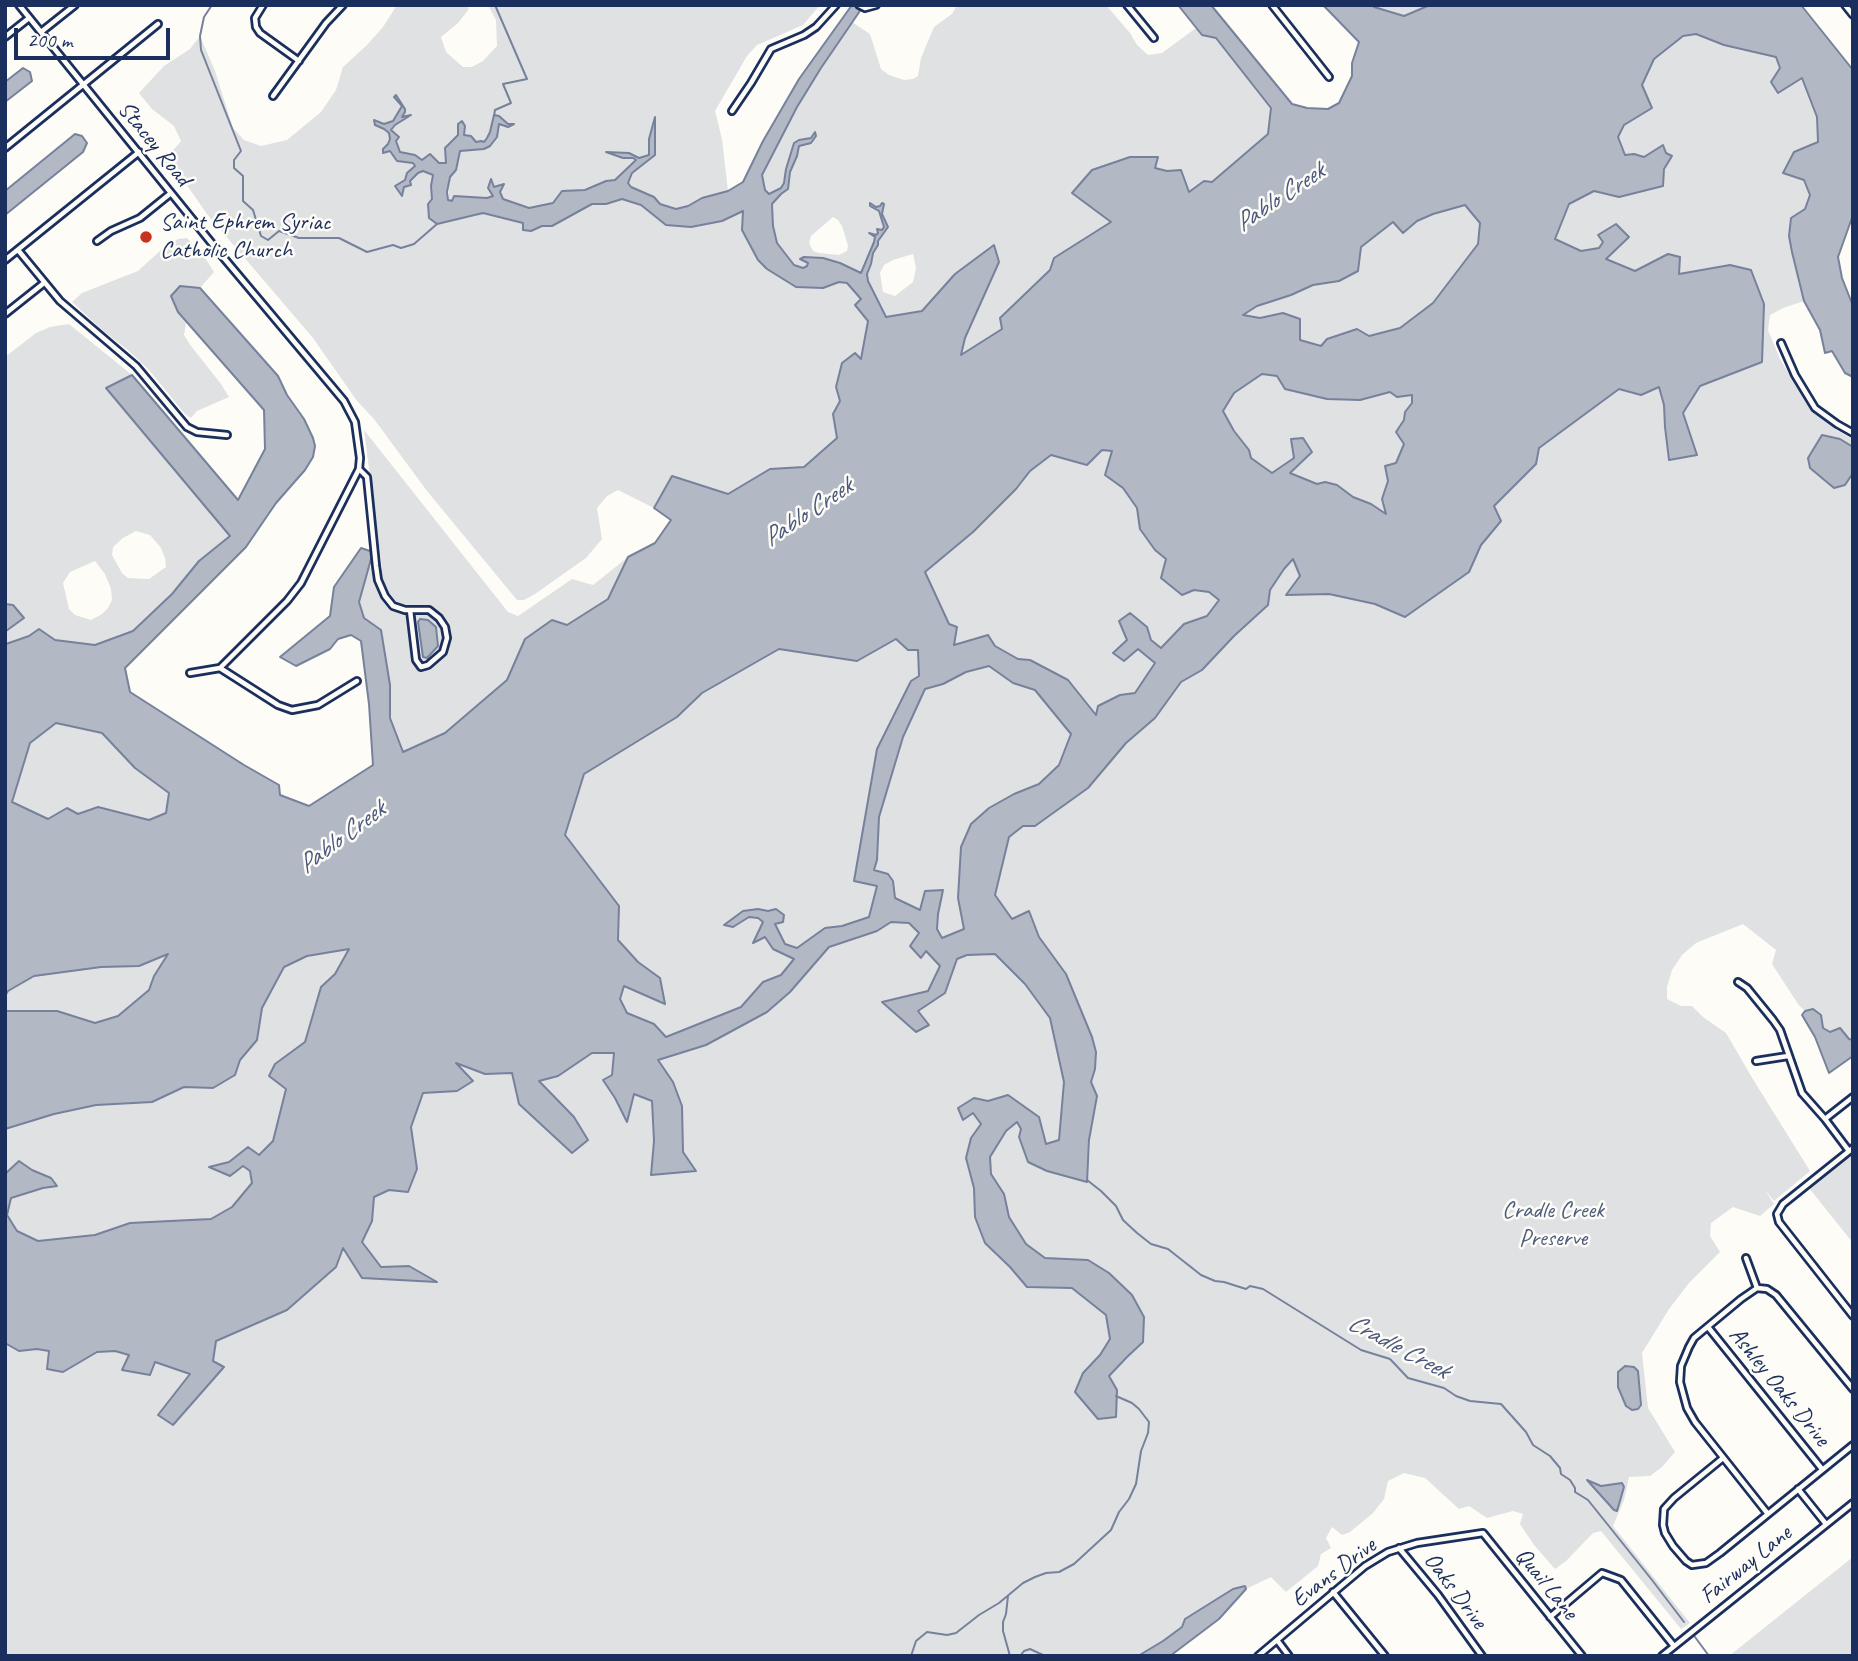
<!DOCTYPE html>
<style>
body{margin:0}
#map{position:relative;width:1858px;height:1661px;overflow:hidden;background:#fdfcf7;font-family:Caveat,sans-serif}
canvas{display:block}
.frame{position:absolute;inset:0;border:7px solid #1b2f5e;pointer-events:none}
.scale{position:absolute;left:14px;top:28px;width:156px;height:32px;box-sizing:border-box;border:4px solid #1b2f5e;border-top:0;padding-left:9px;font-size:21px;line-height:24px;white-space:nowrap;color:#1b2f5e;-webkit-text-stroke:5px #fdfcf7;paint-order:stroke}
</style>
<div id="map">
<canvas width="1858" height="1661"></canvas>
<div class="frame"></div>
<div class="scale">200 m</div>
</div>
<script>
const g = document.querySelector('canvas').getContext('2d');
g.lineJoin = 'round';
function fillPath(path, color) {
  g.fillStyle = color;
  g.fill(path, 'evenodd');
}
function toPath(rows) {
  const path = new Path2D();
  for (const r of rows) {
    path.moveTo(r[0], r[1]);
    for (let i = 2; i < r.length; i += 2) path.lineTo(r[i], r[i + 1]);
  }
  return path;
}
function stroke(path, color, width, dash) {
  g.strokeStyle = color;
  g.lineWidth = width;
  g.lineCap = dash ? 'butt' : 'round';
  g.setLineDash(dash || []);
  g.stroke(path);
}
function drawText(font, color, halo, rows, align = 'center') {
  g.font = font + ' Caveat,sans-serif';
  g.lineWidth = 5;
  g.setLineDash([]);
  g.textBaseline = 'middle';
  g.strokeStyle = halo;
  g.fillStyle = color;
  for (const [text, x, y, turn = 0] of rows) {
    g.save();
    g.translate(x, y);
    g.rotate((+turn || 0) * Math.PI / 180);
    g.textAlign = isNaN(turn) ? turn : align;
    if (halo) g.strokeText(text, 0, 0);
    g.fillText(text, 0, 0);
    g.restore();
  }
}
const green = toPath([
 [397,5,466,5,469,9,458,23,441,37,446,52,463,67,472,67,483,61,497,46,496,20,488,5,820,5,803,25,757,45,747,56,715,111,722,139,728,191,702,198,688,206,676,209,660,204,654,197,631,187,628,183,632,173,655,155,655,121,649,139,649,155,638,158,629,153,608,152,623,158,633,158,636,160,616,180,606,181,585,190,570,190,553,203,529,208,503,199,500,192,501,188,494,196,487,198,454,196,452,201,448,200,450,177,456,170,460,151,474,150,497,137,499,124,509,124,499,116,491,125,490,132,484,142,476,142,464,135,463,130,457,129,458,135,449,142,445,153,446,163,439,163,430,154,422,160,415,155,400,152,391,130,403,118,401,117,405,109,394,97,402,106,400,111,393,121,384,124,375,121,375,125,389,133,390,139,388,144,390,151,405,163,414,163,415,166,399,190,402,196,404,187,408,187,410,181,418,173,423,171,429,172,434,175,431,186,432,199,466,217,483,213,524,223,531,231,542,226,552,226,592,204,606,204,622,199,641,205,666,225,678,225,744,210,767,269,796,287,823,288,840,282,846,283,861,299,855,305,868,321,861,359,855,354,842,363,836,387,840,401,833,414,837,438,804,467,770,469,728,494,672,476,654,508,618,490,607,496,597,508,602,539,586,558,535,594,524,600,517,600,427,491,374,419,357,401,313,338,207,214,177,171,168,168,164,161,181,141,174,126,152,109,139,93,164,66,190,49,200,36,215,71,233,128,244,140,261,146,287,140,321,112,336,90,343,67,367,45,383,27],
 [957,5,1106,5,1130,33,1137,45,1148,55,1162,53,1196,28,1202,35,1216,38,1271,108,1269,134,1212,182,1204,181,1189,192,1167,171,1155,167,1158,158,1112,222,1054,258,1050,270,1000,317,1002,329,960,355,965,338,955,274,922,311,886,317,868,281,867,274,873,253,878,245,878,241,888,227,880,206,876,207,871,204,870,206,879,210,884,227,876,235,871,235,875,237,874,242,861,273,840,263,832,260,827,261,823,258,810,257,807,266,803,269,794,265,777,244,773,226,772,204,781,194,788,189,790,172,797,156,799,145,811,143,814,133,811,138,807,140,799,140,792,148,784,183,781,188,770,194,765,190,762,176,797,107,852,22,870,34,881,69,889,75,904,80,913,79,918,76,921,58,934,27,952,14],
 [833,217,838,220,842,226,848,246,847,251,839,255,819,253,813,251,809,243,811,236],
 [913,254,916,268,913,282,895,296,883,292,880,273,884,265,893,260],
 [1372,5,1430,5,1404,16,1374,7],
 [1696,34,1724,45,1776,57,1780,68,1802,78,1817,117,1818,142,1795,152,1783,173,1804,180,1810,195,1805,209,1791,218,1789,236,1804,301,1783,308,1770,315,1768,330,1780,359,1812,412,1838,431,1853,439,1853,447,1840,439,1845,485,1853,473,1853,1040,1830,1032,1823,1028,1820,1015,1813,1009,1805,1011,1798,1004,1772,964,1776,950,1743,924,1696,943,1682,955,1672,970,1667,987,1667,999,1681,1006,1692,1006,1703,1017,1726,1033,1754,1081,1810,1171,1774,1201,1764,1189,1774,1204,1760,1216,1733,1207,1711,1223,1710,1236,1720,1252,1689,1283,1669,1309,1642,1353,1648,1408,1675,1452,1662,1467,1650,1476,1629,1477,1624,1500,1613,1526,1690,1623,1681,1629,1601,1531,1593,1533,1566,1561,1555,1569,1534,1545,1520,1524,1523,1514,1513,1511,1487,1518,1469,1506,1459,1509,1425,1478,1404,1473,1388,1481,1384,1499,1373,1513,1350,1532,1342,1535,1332,1527,1326,1538,1331,1548,1321,1554,1318,1566,1286,1592,1271,1577,1246,1589,1244,1586,1233,1589,1163,1642,1138,1656,5,1656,5,1343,19,1351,37,1349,49,1351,47,1369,63,1372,97,1352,115,1351,129,1354,123,1370,155,1361,190,1374,158,1415,173,1425,224,1367,213,1362,216,1341,287,1310,343,1248,363,1278,409,1266,381,1268,362,1242,372,1221,374,1197,389,1190,407,1192,417,1169,411,1127,423,1093,457,1091,455,1062,485,1074,512,1073,519,1104,574,1117,538,1081,558,1076,593,1053,615,1052,612,1075,604,1081,627,1120,634,1093,652,1100,654,1141,651,1174,695,1171,683,1152,682,1106,673,1082,658,1060,706,1045,790,992,829,947,877,931,891,922,909,923,919,933,910,946,926,951,940,966,928,991,883,1002,918,1011,945,993,957,959,967,955,995,954,1025,984,1050,1018,1064,1082,1059,1140,1046,1145,1039,1117,1008,1095,988,1101,974,1098,973,1113,981,1124,971,1138,966,1158,974,1188,975,1217,1010,1267,1026,1287,1072,1288,1107,1315,1110,1339,1100,1355,1083,1373,1109,1376,1127,1356,1143,1342,1144,1317,1132,1295,1066,1258,1045,1258,1026,1244,1009,1217,1004,1194,991,1175,990,1157,1006,1131,1017,1122,1021,1129,1019,1137,1089,1160,1092,1114,1097,1096,1091,1082,1095,1069,1096,1052,1092,1037,1066,974,1039,937,1029,911,1012,919,995,895,1009,837,1023,826,1088,788,1126,743,1155,718,1181,682,1202,670,1234,636,1268,605,1270,591,1284,569,1294,559,1300,576,1287,595,1329,594,1375,604,1405,617,1469,572,1481,545,1501,521,1494,506,1536,464,1538,448,1579,418,1619,389,1641,395,1659,387,1664,404,1665,427,1683,413,1701,386,1762,362,1730,265,1678,274,1668,254,1636,271,1605,259,1603,242,1599,248,1581,251,1555,239,1569,204,1594,191,1619,197,1663,186,1666,153,1663,146,1644,157,1634,154,1625,155,1618,137,1624,125,1652,108,1642,85,1654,59,1683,36],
 [1466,205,1480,223,1479,244,1433,303,1400,328,1321,346,1300,340,1300,319,1283,313,1260,318,1242,315,1257,306,1291,295,1313,285,1339,281,1361,247,1393,222,1403,232,1417,221,1433,214],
 [187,238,204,256,214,272,200,288,180,286,178,312,186,323,184,335,191,346,221,384,229,397,197,411,191,418,185,414,149,370,129,351,101,329,72,302,82,293,138,271,161,250,178,239],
 [69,324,132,375,106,389,230,536,199,561,172,594,133,631,95,645,55,640,39,630,29,636,6,644,6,631,13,605,5,604,5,357,36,333,50,327],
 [136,531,150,535,161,548,165,558,166,567,149,579,128,578,122,573,112,555,113,547,123,538],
 [95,561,105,574,111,589,112,600,108,608,102,614,91,620,75,615,69,609,63,583,70,572],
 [1262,374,1277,376,1360,400,1390,392,1412,395,1412,403,1405,412,1404,420,1396,431,1404,443,1396,463,1385,466,1388,481,1382,499,1386,514,1371,504,1353,497,1337,485,1317,484,1290,472,1294,458,1272,473,1251,458,1223,411,1234,393],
 [364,430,508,612,518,616,572,579,593,585,628,557,608,599,567,625,525,639,507,680,445,733,403,752,390,718,390,685,381,630,364,618,358,602,368,567,382,569],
 [1102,450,1112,451,1105,475,1123,488,1137,508,1140,529,1155,550,1166,559,1182,594,1194,590,1209,592,1219,600,1207,617,1184,624,1161,648,1151,640,1127,640,1113,652,1138,649,1156,663,1135,693,1120,695,1096,715,1044,668,1030,660,1018,659,995,646,988,635,954,646,949,625,925,572,973,532,1016,489,1030,471,1051,455,1087,465],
 [897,639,908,650,918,649,919,676,889,724,877,749,855,880,877,886,869,917,842,926,825,928,797,948,785,944,768,911,758,909,743,911,725,925,741,921,749,917,758,918,763,922,754,942,765,937,773,949,795,959,781,975,763,982,741,1007,666,1037,654,1024,627,1013,620,999,624,986,660,978,638,962,618,940,619,906,565,835,584,774,677,717,702,693,779,649,857,661],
 [989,666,1013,683,1035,690,1071,734,1059,765,1039,784,1014,794,989,808,958,898,964,929,942,939,937,929,938,914,920,911,895,898,874,870,877,860,879,817,903,737,925,689,943,684,966,672],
 [56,723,102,733,135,768,169,793,166,813,149,820,98,807,78,814,67,808,48,820,12,802,30,743],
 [349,948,335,974,321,987,305,1042,275,1064,269,1076,286,1089,273,1141,259,1155,248,1147,229,1162,243,1165,250,1171,252,1183,232,1207,211,1219,130,1223,95,1235,38,1241,17,1231,7,1215,11,1198,43,1188,56,1186,51,1178,32,1170,19,1161,5,1174,5,1129,54,1114,96,1105,152,1102,184,1087,213,1088,234,1075,240,1060,257,1040,262,1009,284,967,307,956],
 [169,953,154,976,149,990,118,1016,95,1023,57,1011,5,1011,5,996,8,991,34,976,101,967,139,966],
 [1853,1154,1853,1243,1809,1188],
 [1853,1557,1853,1656,1729,1656]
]);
const water = toPath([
 [852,5,864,5,821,68,797,107,762,175,765,190,769,194,781,188,784,183,786,169,794,143,799,140,811,138,815,132,816,136,811,143,799,146,797,156,790,172,788,189,781,194,772,204,773,226,777,243,794,265,803,268,807,266,808,263,800,259,804,257,823,258,840,263,861,273,874,242,875,237,869,233,876,235,878,233,877,229,882,230,884,227,879,211,870,206,870,203,876,207,880,206,882,203,884,204,882,214,888,227,878,241,878,245,873,253,871,264,867,274,868,281,886,317,922,311,955,274,994,245,999,262,965,338,961,355,1002,329,1000,318,1050,270,1054,258,1111,222,1072,193,1092,170,1130,157,1158,157,1155,168,1167,171,1181,170,1189,192,1204,181,1212,182,1268,134,1271,108,1216,38,1202,35,1178,5,1211,5,1292,104,1307,108,1328,109,1339,103,1352,76,1352,63,1359,42,1323,5,1372,5,1374,7,1404,16,1430,5,1801,5,1853,70,1853,215,1838,257,1842,278,1853,306,1853,377,1845,373,1832,351,1825,353,1820,330,1804,301,1792,252,1789,236,1791,218,1805,209,1810,195,1804,180,1783,173,1794,152,1818,142,1817,117,1802,78,1778,93,1771,82,1780,68,1776,57,1724,45,1696,34,1683,36,1654,59,1642,85,1652,108,1624,125,1618,137,1625,155,1634,154,1644,157,1663,145,1666,153,1672,156,1664,169,1663,186,1619,197,1594,191,1569,204,1555,239,1581,251,1599,248,1603,242,1598,235,1616,224,1629,237,1606,259,1635,271,1668,254,1680,257,1679,274,1730,265,1751,270,1764,304,1762,362,1700,386,1683,413,1697,455,1669,460,1665,427,1664,405,1659,387,1641,395,1619,389,1539,448,1536,464,1494,506,1501,521,1481,545,1469,572,1405,617,1375,604,1329,594,1286,595,1300,576,1293,559,1284,569,1270,590,1268,605,1234,636,1202,670,1181,682,1155,718,1126,743,1088,788,1035,826,1023,826,1009,837,995,895,1012,919,1029,911,1039,937,1066,974,1092,1037,1096,1052,1095,1069,1091,1082,1097,1096,1089,1140,1087,1182,1047,1171,1028,1162,1019,1137,1021,1129,1017,1122,1006,1131,990,1157,991,1174,1004,1194,1009,1217,1026,1244,1045,1258,1088,1260,1109,1273,1132,1295,1144,1317,1143,1342,1127,1357,1109,1376,1117,1390,1116,1417,1098,1419,1075,1392,1083,1373,1100,1355,1110,1339,1106,1315,1072,1288,1027,1287,1010,1267,985,1243,975,1217,974,1188,966,1158,971,1138,981,1124,973,1113,963,1120,958,1108,974,1098,988,1101,1008,1095,1039,1117,1046,1144,1059,1140,1064,1082,1050,1018,1025,984,995,954,967,955,957,959,945,993,918,1011,929,1025,916,1032,882,1002,928,991,940,966,926,951,921,958,910,946,919,933,909,923,891,922,877,931,829,947,790,992,767,1012,706,1045,658,1060,673,1082,682,1106,683,1152,696,1171,651,1175,654,1141,652,1101,634,1094,627,1122,615,1098,603,1080,612,1075,614,1053,592,1053,558,1076,539,1081,574,1117,588,1140,572,1153,519,1104,512,1073,485,1074,456,1063,473,1081,457,1091,423,1093,411,1127,417,1169,408,1192,389,1190,374,1197,372,1221,362,1242,381,1267,409,1266,437,1282,362,1278,343,1248,336,1267,287,1310,216,1341,213,1361,224,1367,173,1425,158,1415,190,1374,155,1362,150,1375,122,1370,129,1355,115,1351,97,1352,63,1372,47,1369,49,1351,37,1349,19,1351,5,1343,5,1174,19,1161,32,1170,51,1178,57,1186,43,1188,11,1198,7,1215,17,1231,38,1241,95,1235,130,1223,211,1219,232,1207,252,1183,250,1171,243,1166,230,1176,209,1167,229,1162,248,1147,259,1155,273,1141,286,1089,269,1076,275,1064,305,1042,321,987,335,974,349,949,307,956,284,967,262,1008,257,1040,240,1060,235,1075,213,1088,184,1087,152,1102,96,1105,54,1114,5,1129,5,1011,57,1011,95,1023,118,1016,149,990,154,976,168,954,139,966,101,967,34,976,8,991,5,996,5,604,13,605,24,618,6,631,6,644,29,636,39,629,55,640,95,645,133,631,172,594,199,561,230,536,106,388,132,375,238,500,265,449,264,410,178,312,171,296,180,286,200,288,278,376,287,395,304,419,313,438,315,446,313,457,305,470,276,503,246,547,125,668,130,692,244,765,279,785,280,795,309,806,373,765,369,704,361,641,351,635,338,639,330,649,296,666,280,657,330,616,334,587,361,548,373,552,359,602,364,618,381,630,390,685,390,718,403,752,445,733,507,680,525,639,552,620,567,625,608,599,628,557,655,543,671,520,654,508,672,476,728,494,770,469,804,467,837,438,833,414,840,401,836,387,842,363,855,353,861,359,868,321,855,305,861,299,847,283,839,282,823,288,796,287,767,269,758,260,742,230,743,211,722,221,691,227,666,225,641,205,622,199,606,204,592,204,552,226,542,226,531,231,523,230,523,223,483,213,437,224,429,218,428,204,432,199,431,186,433,175,423,171,418,173,410,181,411,185,404,187,402,196,395,186,405,180,407,173,415,166,413,163,397,161,390,151,383,153,383,149,388,144,390,139,389,133,384,129,375,125,374,120,384,124,393,121,402,106,394,97,396,95,405,109,405,112,402,117,411,115,395,125,391,130,399,137,396,141,400,152,415,155,422,160,430,154,439,163,446,163,445,148,458,135,458,124,462,121,465,126,464,135,471,136,476,142,481,141,484,142,487,138,490,132,494,115,499,116,508,124,514,124,508,127,499,124,497,137,490,146,484,149,460,151,456,170,450,177,447,192,448,200,452,201,454,196,487,198,493,196,488,188,491,179,494,187,504,184,500,192,503,199,529,208,553,203,562,191,585,190,606,181,615,180,636,160,633,158,623,158,606,152,629,153,639,158,649,155,649,139,655,117,655,155,632,173,628,183,631,187,654,197,660,204,676,209,688,206,702,198,728,191,743,182,763,141,799,79,852,5],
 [1465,205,1480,223,1478,244,1433,303,1400,328,1369,336,1357,329,1327,339,1321,346,1300,340,1300,319,1283,313,1260,318,1243,315,1257,306,1291,295,1313,285,1339,281,1358,271,1361,247,1393,222,1403,233,1417,221,1433,214,1465,205],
 [1262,374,1277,376,1285,389,1327,399,1360,400,1390,392,1397,397,1412,395,1412,403,1405,412,1404,420,1396,432,1404,444,1396,463,1385,466,1388,481,1382,499,1386,514,1371,504,1353,497,1337,485,1325,482,1317,484,1290,473,1312,452,1303,438,1291,439,1294,458,1272,473,1251,458,1249,450,1234,431,1223,411,1234,393,1262,374],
 [1102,450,1112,451,1105,475,1123,488,1137,508,1140,529,1155,550,1166,559,1161,578,1182,595,1194,590,1209,592,1219,600,1207,616,1184,624,1161,648,1151,640,1147,627,1130,613,1119,621,1127,640,1113,653,1124,661,1138,649,1155,663,1135,693,1120,695,1098,706,1096,715,1068,680,1030,660,1018,659,995,646,988,635,954,645,957,627,949,624,925,572,973,532,1016,489,1030,471,1051,455,1087,465,1102,450],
 [896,639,908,650,918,650,919,676,911,681,877,749,854,881,877,886,869,917,842,926,825,928,797,948,785,944,775,924,783,922,784,915,776,909,768,911,758,909,743,911,724,925,733,927,749,917,758,918,763,922,753,943,765,937,773,949,794,959,781,975,763,982,741,1007,666,1037,654,1024,627,1013,620,999,624,986,665,1004,660,978,638,962,618,940,619,906,565,835,584,774,677,717,702,693,779,649,857,661,896,639],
 [989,666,1013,683,1035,690,1071,734,1059,765,1039,784,1014,794,989,808,971,824,961,847,958,898,964,929,942,938,937,929,938,914,943,890,925,891,920,910,895,898,893,881,888,874,874,870,877,860,879,817,903,737,925,689,943,684,966,672,989,666],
 [56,723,102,733,135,768,169,793,166,813,149,820,98,807,78,814,67,808,48,819,12,802,30,743,56,723],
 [23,68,30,72,32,81,5,102,5,82,23,68],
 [75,134,82,136,87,143,83,152,5,215,5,191,75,134],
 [1822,435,1840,439,1853,447,1853,473,1845,485,1834,488,1810,468,1808,458,1822,435],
 [420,619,428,620,436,627,438,646,427,658,423,657,418,622,420,619],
 [1813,1009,1821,1015,1823,1028,1830,1032,1840,1028,1849,1039,1853,1040,1853,1056,1829,1073,1815,1037,1802,1015,1805,1011,1813,1009],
 [1625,1366,1634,1367,1638,1371,1641,1405,1638,1409,1632,1410,1626,1406,1618,1387,1618,1372,1625,1366],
 [1587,1480,1601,1486,1622,1483,1624,1487,1617,1511,1614,1510,1587,1480],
 [1245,1586,1246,1589,1219,1619,1170,1656,1138,1656,1163,1641,1182,1627,1185,1619,1233,1589,1245,1586]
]);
const stream = toPath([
 [212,5,204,17,200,36,201,50,241,151,234,160,234,168,243,176,243,201,253,210,261,236,268,240,279,231,299,238,339,238,367,252,393,245,401,248,414,244,437,224],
 [494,116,495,110,511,103,503,84,527,79,495,5],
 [1087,1180,1101,1191,1116,1206,1123,1220,1137,1233,1151,1244,1168,1249,1201,1275,1215,1281,1224,1282,1246,1289,1250,1286,1263,1289,1361,1350,1390,1359,1408,1378,1444,1388,1456,1396,1470,1401,1501,1404,1526,1432,1533,1445,1550,1456,1560,1468,1561,1474,1570,1480,1575,1488,1575,1492,1588,1500,1652,1580,1684,1622],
 [1008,1596,1006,1614,1003,1622,1003,1631,1010,1656],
 [1695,1637,1709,1656],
 [911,1656,916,1641,927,1632,947,1635,956,1633,979,1615,999,1603,1023,1583,1035,1577,1046,1573,1059,1572,1074,1564,1111,1530,1119,1512,1129,1499,1136,1484,1141,1451,1148,1433,1149,1422,1139,1409,1132,1403,1116,1396],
 [1020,1656,1024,1651,1030,1649,1043,1655,1052,1656]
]);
const minor = toPath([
 [19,5,218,251,344,401,355,422,360,458,359,469,301,583,287,601,220,668],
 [263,5,255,18,256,27,260,33,299,61],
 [859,5,865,8,876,5],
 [1127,5,1154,38],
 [1272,5,1329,77],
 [1845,5,1853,15],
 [41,32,75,5],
 [5,37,29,18],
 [273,96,326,23,343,5],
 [732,111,751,83,771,49,804,35,816,27,836,5],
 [5,148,158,24],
 [97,241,111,231,140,218,171,193],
 [18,250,60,301,136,366,187,427,197,432,227,435],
 [5,260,139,152],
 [5,314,44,283],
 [1781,343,1795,375,1815,408,1837,424,1853,433],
 [359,469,367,477,376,566,378,580,385,596,393,606,405,610,429,610,439,618,445,627,447,638,443,652,428,665,421,667,416,660,410,610],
 [220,668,278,705,292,710,318,705,357,681],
 [190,673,220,668],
 [1738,982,1747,988,1773,1020,1780,1030,1802,1093,1825,1119,1849,1151],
 [1756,1061,1788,1056],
 [1825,1119,1853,1097],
 [1853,1148,1783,1204,1777,1214,1779,1222,1853,1316],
 [1746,1258,1757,1288],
 [1757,1288,1741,1299,1694,1338,1689,1347,1681,1366,1680,1382,1687,1408,1695,1422,1768,1514],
 [1757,1288,1767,1289,1776,1295,1853,1389],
 [1708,1327,1822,1469],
 [1723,1458,1674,1498,1664,1509,1663,1525,1665,1533,1673,1546,1686,1561,1692,1565,1706,1563,1720,1553,1853,1445],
 [1798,1489,1826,1524],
 [1399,1548,1438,1595,1482,1656],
 [1333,1592,1385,1656],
 [1550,1617,1602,1573,1621,1580,1674,1646],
 [1277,1640,1289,1656],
 [1258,1656,1365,1566,1388,1552,1417,1543,1483,1533,1582,1656],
 [1662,1656,1853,1503]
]);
const markers = [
 [146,237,7,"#c8321e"]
];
const streetNames = [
 ["Stacey Road",154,144,51],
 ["Ashley Oaks Drive",1779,1387,51],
 ["Fairway Lane",1746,1565,-39],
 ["Evans Drive",1334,1573,-37],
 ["Quail Lane",1546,1584,51],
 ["Oaks Drive",1455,1591,53]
];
const poiNames = [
 ["Saint Ephrem Syriac",160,223],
 ["Catholic Church",160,251]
];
const parkNames = [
 ["Cradle Creek",1553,1211],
 ["Preserve",1553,1239]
];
const waterNames = [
 ["Pablo Creek",1280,198,-34],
 ["Pablo Creek",808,513,-34],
 ["Pablo Creek",342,838,-37],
 ["Cradle Creek",1398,1347,28]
];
fillPath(green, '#e0e1e3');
fillPath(water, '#b3b8c5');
stroke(water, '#76819c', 2);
stroke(stream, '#76819c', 2);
stroke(minor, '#1b2f5e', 10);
stroke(minor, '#fdfcf7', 4.5);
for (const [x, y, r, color] of markers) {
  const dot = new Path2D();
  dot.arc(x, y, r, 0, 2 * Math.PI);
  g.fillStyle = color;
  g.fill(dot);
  stroke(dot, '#fdfcf7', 2.5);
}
drawText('24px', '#1b2f5e', '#fdfcf7', streetNames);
drawText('24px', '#1b2f5e', '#fdfcf7', poiNames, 'left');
drawText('24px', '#4c5c7f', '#fdfcf7', parkNames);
drawText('italic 26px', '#49587d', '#fdfcf7', waterNames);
</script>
